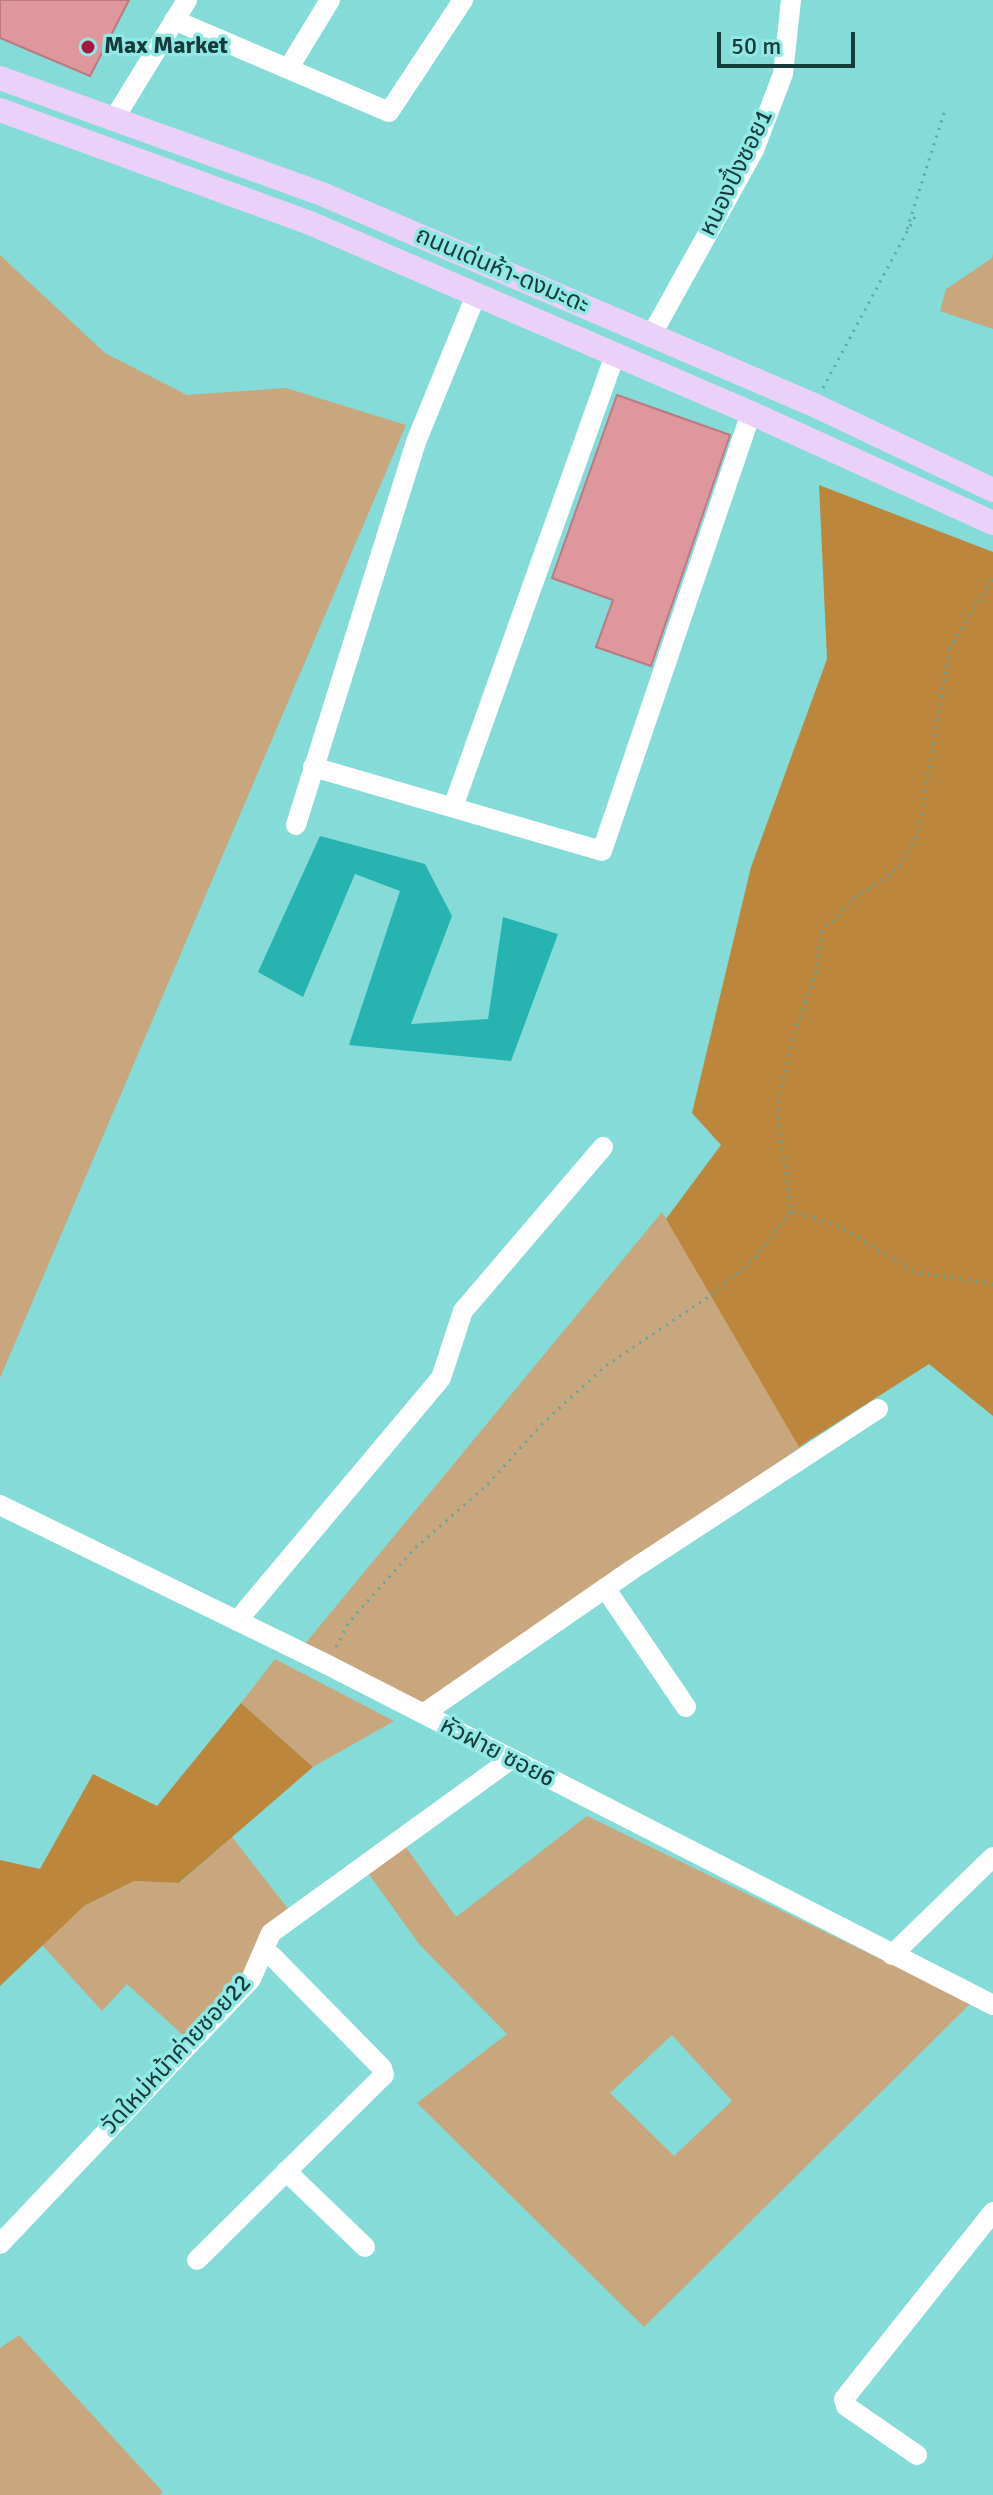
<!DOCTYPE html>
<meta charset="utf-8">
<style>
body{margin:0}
#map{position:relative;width:993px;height:2495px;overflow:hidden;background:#84dbd8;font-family:Signika,sans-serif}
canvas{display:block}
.scale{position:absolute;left:717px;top:32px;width:138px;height:36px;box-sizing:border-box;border:4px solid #163b3b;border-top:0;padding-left:10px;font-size:24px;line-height:28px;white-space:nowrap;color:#163b3b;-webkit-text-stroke:6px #91e8e5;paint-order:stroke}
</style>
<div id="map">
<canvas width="993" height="2495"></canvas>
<div class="scale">50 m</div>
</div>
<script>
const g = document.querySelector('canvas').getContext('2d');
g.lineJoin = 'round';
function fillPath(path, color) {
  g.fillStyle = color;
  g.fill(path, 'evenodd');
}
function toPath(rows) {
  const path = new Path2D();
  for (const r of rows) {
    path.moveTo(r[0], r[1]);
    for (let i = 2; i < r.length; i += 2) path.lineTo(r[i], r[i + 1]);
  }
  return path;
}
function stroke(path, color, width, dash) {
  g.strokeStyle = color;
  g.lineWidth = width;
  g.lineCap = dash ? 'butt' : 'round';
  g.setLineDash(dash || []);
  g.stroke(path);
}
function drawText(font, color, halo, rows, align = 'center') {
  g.font = font + ' Signika,"Noto Sans Thai",sans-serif';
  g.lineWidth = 7;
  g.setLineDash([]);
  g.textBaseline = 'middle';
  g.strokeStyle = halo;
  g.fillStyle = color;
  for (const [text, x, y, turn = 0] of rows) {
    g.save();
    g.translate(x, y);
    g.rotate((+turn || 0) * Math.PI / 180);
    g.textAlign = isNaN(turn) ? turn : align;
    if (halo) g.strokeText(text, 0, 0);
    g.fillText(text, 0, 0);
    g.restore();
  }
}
const green = toPath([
 [993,253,993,329,940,311,946,289,992,258],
 [0,255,105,353,187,395,286,388,406,425,0,1378],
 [662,1212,802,1446,423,1714,299,1651],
 [275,1659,394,1721,313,1767,241,1703],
 [587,1816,971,2003,644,2327,417,2103,507,2034,419,1944,368,1873,405,1846,456,1917],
 [672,2035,732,2101,674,2156,610,2093],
 [232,1837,289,1910,244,1979,186,2038,127,1984,102,2011,41,1944,84,1906,134,1881,180,1883],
 [19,2335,163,2492,159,2495,0,2495,0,2348]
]);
const forest = toPath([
 [819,485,993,552,993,1416,929,1364,799,1447,666,1219,721,1145,692,1113,751,867,827,659],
 [241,1703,313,1767,179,1883,134,1881,84,1906,0,1986,0,1860,40,1869,93,1774,157,1806]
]);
const water = toPath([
 [320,836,425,864,452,916,411,1024,488,1019,503,917,558,934,511,1061,349,1045,400,891,355,874,303,997,258,972]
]);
const building = toPath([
 [0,0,129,0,90,76,0,38,0,0],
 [617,395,730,435,651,666,596,647,613,600,552,578,617,395]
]);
const path = toPath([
 [907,229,944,113],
 [823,388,916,215],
 [791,1211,835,1224,914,1272,993,1284],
 [336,1647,349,1622,414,1549,486,1486,544,1422,607,1365,708,1297,753,1261,791,1211,777,1111,792,1039,815,976,822,931,852,900,899,868,918,833,950,647,993,578]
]);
const minor = toPath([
 [174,20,389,112,463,0],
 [288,69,330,0],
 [114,119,187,0],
 [651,336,754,150,783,74,791,0],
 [313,767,602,851,751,413],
 [453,807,615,355],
 [296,825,416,442,476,295],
 [0,1505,326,1664,993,2005],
 [605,1588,686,1707],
 [237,1621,441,1378,463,1311,603,1147],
 [423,1714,633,1569,878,1409],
 [892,1955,993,1857],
 [286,2171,365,2247],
 [0,2244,251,1979,271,1933,510,1760],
 [197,2260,384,2075,382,2068,272,1956,264,1954],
 [917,2455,846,2406,844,2399,993,2212]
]);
const major = toPath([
 [0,78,322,194,814,405,993,490],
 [0,110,310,223,751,413,993,523]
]);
const markers = [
 [88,47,8,"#aa153f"]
];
const poiNames = [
 ["Max Market",104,47]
];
const streetNames = [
 ["หนองปึ๋งซอย1",737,173,-64],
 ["ถนนเด่นห้า-ดงมะดะ",502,271,23],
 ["หัวฝาย ซอย6",497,1753,27],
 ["วัดใหม่หน้าค่ายซอย22",177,2055,-47]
];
fillPath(green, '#c8a77e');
fillPath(forest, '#bc873c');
fillPath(water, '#27b4b1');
fillPath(building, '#dd979d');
stroke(building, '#bc7980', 2);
stroke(path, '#60a6a4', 3, [2, 6]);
stroke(minor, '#fff', 20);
stroke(major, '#ebd0f9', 24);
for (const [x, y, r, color] of markers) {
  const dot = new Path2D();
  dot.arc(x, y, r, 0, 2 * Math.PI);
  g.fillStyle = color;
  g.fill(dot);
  stroke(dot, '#91e8e5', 3);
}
drawText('bold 24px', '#163b3b', '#91e8e5', poiNames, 'left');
drawText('24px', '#163b3b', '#91e8e5', streetNames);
</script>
